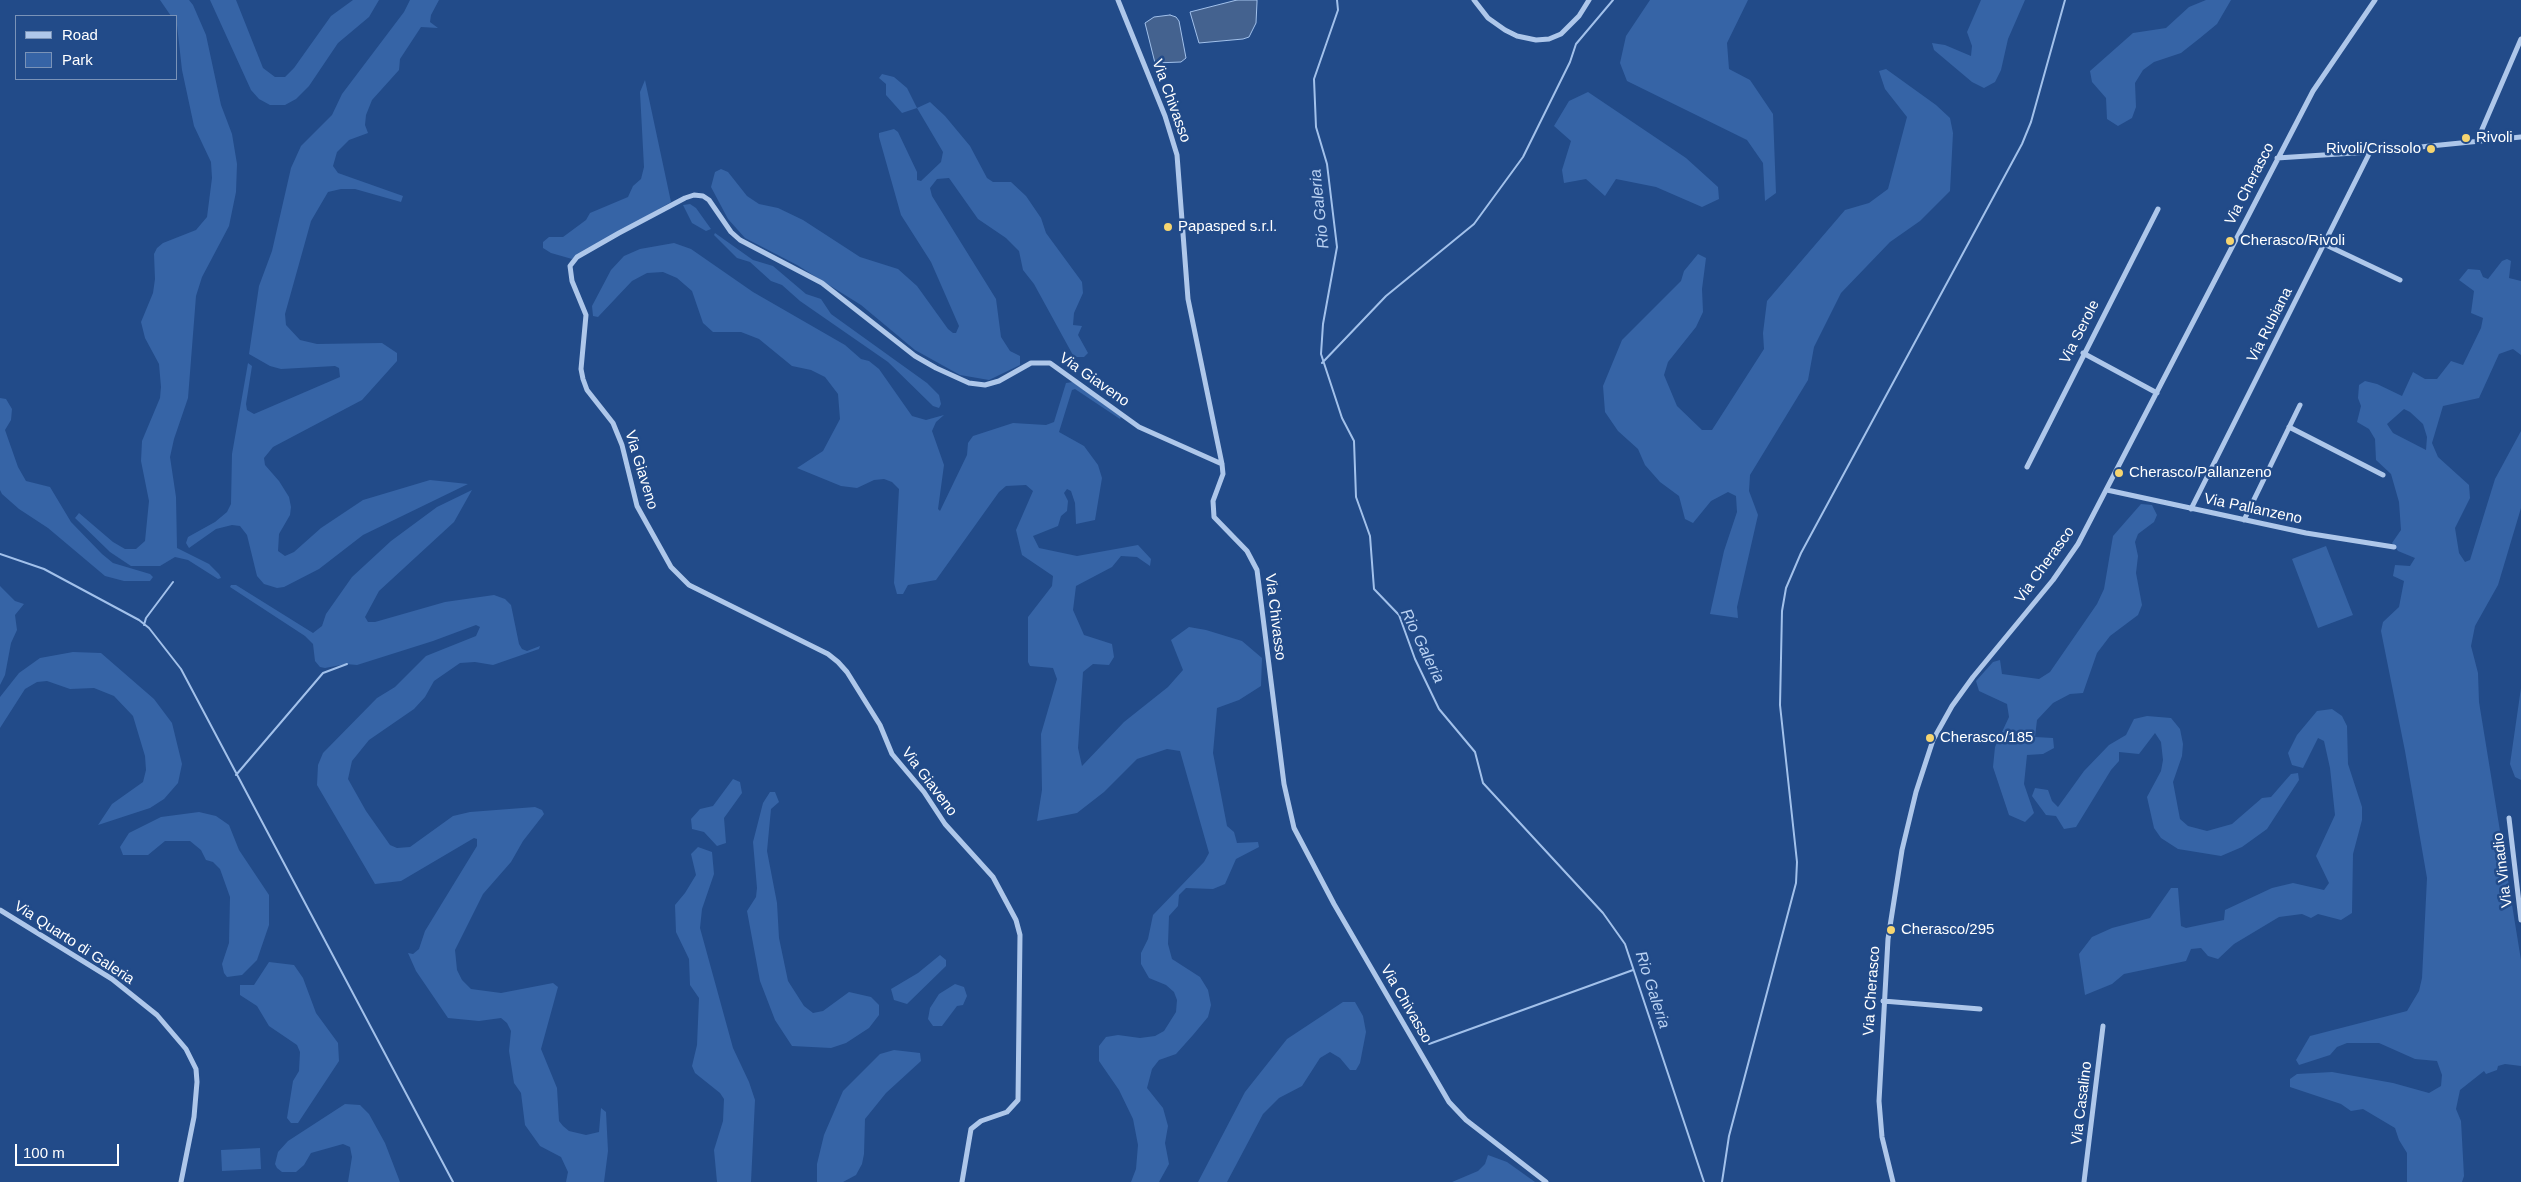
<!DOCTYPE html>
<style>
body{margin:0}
#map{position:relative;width:2521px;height:1182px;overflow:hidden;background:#224b89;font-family:Arial,sans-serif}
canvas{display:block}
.legend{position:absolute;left:15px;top:15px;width:162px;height:65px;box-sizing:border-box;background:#224b89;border:1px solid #7a93b8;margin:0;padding:6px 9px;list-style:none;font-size:15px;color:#fff}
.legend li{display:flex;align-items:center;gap:10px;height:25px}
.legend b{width:25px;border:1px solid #7a93b8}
.scale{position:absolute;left:15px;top:1144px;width:104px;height:22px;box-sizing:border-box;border:2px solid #fff;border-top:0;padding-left:6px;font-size:15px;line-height:18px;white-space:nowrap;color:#fff;-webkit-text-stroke:4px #224b89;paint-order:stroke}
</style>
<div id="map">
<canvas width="2521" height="1182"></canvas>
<ul class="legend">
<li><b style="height:6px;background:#aec7ea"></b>Road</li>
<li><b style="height:14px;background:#3664a6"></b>Park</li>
</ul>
<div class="scale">100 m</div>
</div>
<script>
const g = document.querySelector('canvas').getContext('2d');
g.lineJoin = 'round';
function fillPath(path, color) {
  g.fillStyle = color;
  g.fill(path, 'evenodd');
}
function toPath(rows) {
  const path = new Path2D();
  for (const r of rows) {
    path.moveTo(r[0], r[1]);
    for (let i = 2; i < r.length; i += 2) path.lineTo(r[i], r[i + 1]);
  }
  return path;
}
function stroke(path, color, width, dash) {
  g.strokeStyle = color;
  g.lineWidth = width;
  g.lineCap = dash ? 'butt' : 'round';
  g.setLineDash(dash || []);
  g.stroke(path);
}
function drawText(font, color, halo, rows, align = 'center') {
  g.font = font + ' Arial,sans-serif';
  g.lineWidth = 5;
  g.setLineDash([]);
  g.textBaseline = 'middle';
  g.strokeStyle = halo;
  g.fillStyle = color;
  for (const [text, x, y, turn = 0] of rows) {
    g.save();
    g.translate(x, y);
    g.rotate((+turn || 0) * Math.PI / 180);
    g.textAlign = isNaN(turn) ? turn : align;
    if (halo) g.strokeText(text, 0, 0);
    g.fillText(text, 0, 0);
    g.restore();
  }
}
const green = toPath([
 [160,0,189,0,193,5,206,35,221,105,232,134,237,164,236,192,229,226,202,277,196,296,188,398,174,439,170,457,176,497,177,548,209,564,219,574,221,578,218,579,188,560,175,557,160,566,131,566,110,552,75,518,79,513,113,542,125,549,136,549,145,541,149,501,141,461,142,441,160,398,161,387,159,364,145,338,141,322,153,293,155,279,154,254,157,248,163,243,196,230,207,217,212,178,211,162,194,126,182,70,176,16,171,16],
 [210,0,236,0,263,68,275,77,285,77,294,68,331,16,353,0,379,0,369,17,338,43,309,86,296,99,285,105,270,105,259,99,251,90],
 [410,0,439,0,431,15,430,22,438,28,421,27,400,59,399,70,372,100,366,115,365,125,368,133,349,140,337,152,333,166,338,173,403,196,401,202,355,189,341,189,328,192,311,221,285,314,286,325,300,340,317,344,382,343,397,353,397,361,362,400,273,447,264,458,265,465,279,481,289,497,291,507,290,515,279,534,278,551,285,556,294,552,321,528,363,500,430,480,468,484,363,535,319,569,284,587,277,588,264,584,257,576,247,535,240,526,232,525,216,529,189,548,186,543,188,537,215,522,227,512,231,504,232,454,248,363,252,366,246,404,247,410,254,414,340,377,339,368,335,366,281,369,270,366,249,354,259,286,272,251,291,168,301,146,332,115,342,94,404,12],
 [1650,0,1748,0,1727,43,1729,69,1750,80,1773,114,1776,193,1765,201,1763,163,1747,140,1627,81,1620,63,1626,36],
 [1981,0,2025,0,2008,39,2001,70,1995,82,1984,88,1972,82,1934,50,1932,43,1945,45,1971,56,1972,46,1967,32],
 [2206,0,2231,0,2217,24,2200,38,2181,53,2154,62,2143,70,2135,83,2136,107,2132,118,2118,126,2107,119,2106,98,2092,82,2090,71,2133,33,2166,28,2189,7],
 [1886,69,1936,105,1950,118,1953,133,1950,191,1920,221,1890,242,1841,293,1814,347,1808,380,1750,475,1749,491,1758,515,1737,607,1738,618,1710,614,1724,551,1737,512,1736,496,1728,492,1711,501,1693,523,1685,519,1679,496,1660,482,1645,465,1638,449,1618,431,1605,412,1603,386,1622,340,1681,281,1684,271,1698,254,1706,258,1702,289,1703,312,1696,327,1668,362,1664,375,1677,406,1702,430,1712,430,1764,349,1763,333,1767,301,1845,210,1869,203,1888,189,1907,117,1885,89,1879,71],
 [882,74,894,77,907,88,917,108,930,102,945,116,970,146,987,178,993,182,1011,182,1026,196,1041,218,1046,233,1082,282,1083,293,1074,313,1073,325,1082,326,1078,335,1088,353,1084,357,1074,357,1034,284,1023,270,1019,251,1006,238,978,219,949,178,937,179,930,188,932,196,996,299,1001,337,1010,351,1020,356,1020,365,989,380,960,375,915,350,861,305,797,265,745,238,728,219,711,187,715,172,721,169,728,172,747,196,759,204,778,208,803,220,860,257,898,269,917,286,948,329,953,333,956,333,959,326,931,262,901,215,879,137,879,133,894,129,898,132,917,172,917,180,921,181,941,162,943,152,917,108,902,113,886,95,886,84,879,78],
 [645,80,671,202,572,259,551,253,543,248,543,242,549,237,563,237,586,220,590,213,628,197,633,186,641,179,644,167,640,92],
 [1588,92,1686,158,1718,187,1719,199,1702,207,1656,187,1616,179,1605,196,1586,179,1564,183,1562,170,1571,141,1554,126,1569,101],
 [690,204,696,208,711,229,706,231,692,223,683,205],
 [715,233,753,260,773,266,806,294,821,299,831,314,927,383,939,395,941,404,939,408,933,406,888,362,800,301,782,285,771,281,750,262,737,258,714,235],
 [674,243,691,249,753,292,845,345,861,359,869,361,879,369,912,416,926,420,944,415,936,422,932,431,944,465,938,509,940,511,967,455,968,443,973,436,1013,423,1046,425,1054,422,1066,383,1073,382,1121,417,1120,419,1075,389,1072,390,1059,432,1084,446,1098,465,1102,478,1095,520,1076,524,1075,503,1071,491,1067,489,1064,493,1068,501,1067,511,1061,516,1058,526,1033,536,1039,548,1077,556,1138,545,1151,559,1150,566,1137,557,1121,556,1112,567,1076,586,1073,610,1084,635,1112,644,1114,657,1109,665,1093,664,1083,672,1078,748,1082,766,1124,722,1168,687,1183,670,1171,640,1189,627,1206,630,1242,641,1262,658,1261,686,1239,700,1217,708,1213,753,1227,826,1234,832,1237,843,1258,842,1259,847,1236,859,1225,884,1213,889,1186,888,1179,895,1178,906,1169,916,1168,944,1172,959,1200,977,1208,990,1211,1005,1208,1017,1193,1035,1176,1054,1159,1060,1152,1069,1147,1088,1163,1108,1168,1126,1165,1143,1169,1164,1159,1182,1131,1182,1136,1169,1138,1145,1133,1119,1119,1090,1099,1061,1099,1046,1106,1037,1118,1035,1140,1038,1155,1036,1164,1031,1176,1012,1177,1000,1174,992,1166,985,1149,978,1141,964,1141,953,1148,939,1153,915,1204,862,1209,853,1180,751,1167,749,1137,759,1104,792,1077,813,1037,821,1042,790,1041,734,1057,679,1053,668,1030,666,1028,662,1028,617,1052,586,1053,576,1022,555,1016,530,1033,491,1026,485,1006,486,999,492,936,580,908,585,903,594,897,594,894,583,899,489,892,482,884,479,874,480,857,488,841,486,797,468,823,451,840,419,838,394,825,377,811,370,792,366,759,339,741,332,713,332,703,323,692,291,677,278,663,272,647,273,632,281,598,317,593,316,592,306,611,270,624,256,640,249],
 [2507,259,2511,261,2509,278,2521,281,2521,355,2513,349,2499,354,2479,398,2443,406,2432,443,2438,457,2469,485,2470,498,2455,528,2459,553,2465,562,2470,560,2495,479,2521,431,2521,508,2498,585,2475,626,2471,646,2478,673,2479,702,2521,960,2521,1066,2505,1064,2498,1066,2497,1070,2486,1074,2484,1071,2460,1090,2456,1109,2461,1121,2464,1176,2462,1182,2407,1182,2407,1153,2399,1140,2395,1128,2363,1109,2351,1111,2341,1104,2290,1087,2290,1079,2297,1074,2332,1072,2393,1083,2429,1093,2441,1086,2442,1075,2437,1061,2415,1059,2379,1043,2347,1043,2337,1047,2330,1055,2299,1065,2296,1060,2310,1036,2407,1011,2419,991,2422,978,2427,878,2405,751,2381,631,2383,622,2399,607,2404,581,2393,576,2395,565,2410,566,2415,558,2398,551,2392,543,2401,530,2399,502,2391,474,2376,460,2375,439,2369,429,2357,422,2361,406,2358,398,2359,385,2365,381,2377,384,2402,396,2413,372,2425,379,2437,379,2451,361,2463,365,2481,328,2483,318,2471,313,2474,291,2459,280,2468,269,2480,270,2483,277,2488,279,2502,261],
 [2404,409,2410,412,2423,424,2427,437,2426,450,2393,433,2387,424],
 [0,398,6,399,12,409,11,420,5,430,18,467,26,481,50,487,71,522,102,554,113,563,150,574,153,577,150,581,124,581,105,576,48,528,19,509,2,494,0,490],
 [472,490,454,522,379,591,365,617,368,622,375,622,445,602,494,595,505,599,511,605,519,644,522,649,527,651,540,646,539,649,493,665,475,662,460,663,434,681,425,697,414,709,369,740,352,761,348,779,366,811,390,845,397,848,410,847,453,816,470,812,535,807,542,810,544,814,523,841,511,862,483,894,455,950,457,970,462,980,471,989,501,993,553,983,558,987,541,1049,557,1088,559,1121,563,1126,569,1131,586,1135,599,1132,601,1108,606,1112,608,1151,604,1182,566,1182,568,1172,561,1157,540,1146,525,1125,521,1093,514,1083,509,1051,511,1031,507,1023,501,1018,479,1021,448,1018,416,971,408,953,413,954,419,949,425,931,477,846,477,839,474,838,401,881,375,884,317,785,318,765,323,753,377,698,395,687,426,656,476,636,480,627,476,625,433,641,357,665,346,664,325,668,320,667,315,661,313,644,305,636,230,587,231,585,236,585,313,633,322,626,326,614,352,577,391,541,437,507],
 [2141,504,2152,505,2157,515,2154,522,2138,534,2135,542,2138,556,2136,573,2142,605,2138,615,2110,636,2097,653,2083,693,2070,694,2053,703,2037,720,2035,737,2053,738,2054,748,2043,754,2027,755,2024,784,2034,813,2025,822,2009,815,1993,767,1995,747,2009,717,2007,704,1979,691,1976,681,1993,662,2000,660,2002,674,2039,679,2050,672,2097,604,2104,589,2113,536],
 [2326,546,2353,615,2318,628,2292,559],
 [0,586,15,601,24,604,15,615,17,630,11,643,5,675,0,685],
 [73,652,101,653,154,699,172,723,182,764,178,783,164,799,150,808,98,825,112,804,143,782,146,770,145,756,133,716,114,696,94,688,70,689,47,681,37,682,25,689,0,728,0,697,19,673,40,658],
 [2521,688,2521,780,2515,777,2510,764],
 [2332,709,2342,716,2347,726,2348,764,2362,807,2362,820,2353,854,2352,913,2341,920,2318,914,2311,918,2302,914,2279,917,2234,944,2218,959,2208,956,2201,948,2191,949,2186,961,2124,974,2112,984,2085,995,2079,954,2092,937,2112,928,2150,918,2171,888,2178,888,2181,926,2186,928,2224,920,2225,910,2272,888,2293,883,2324,890,2329,883,2316,856,2335,815,2330,768,2324,741,2318,738,2303,768,2292,765,2288,753,2297,735,2317,711],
 [2147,716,2171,718,2180,729,2183,744,2182,756,2173,782,2180,819,2188,826,2207,831,2232,824,2262,798,2271,797,2291,774,2298,773,2299,780,2267,829,2242,847,2221,856,2178,849,2161,838,2154,828,2147,797,2161,771,2163,760,2161,742,2155,733,2139,754,2119,752,2119,761,2111,770,2076,827,2064,829,2056,816,2046,815,2032,796,2035,788,2048,790,2052,801,2058,807,2084,771,2109,745,2126,735,2134,719],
 [733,779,740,782,742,793,724,818,726,843,717,846,704,832,692,829,691,819,700,809,713,806],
 [770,792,775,792,779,802,771,809,767,851,777,903,779,938,788,981,804,1006,813,1013,823,1011,849,992,871,997,879,1005,879,1015,869,1028,846,1043,831,1048,792,1046,775,1020,760,981,747,911,756,897,757,888,753,842,763,803],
 [199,812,216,816,229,825,239,850,269,895,269,925,257,960,242,975,227,977,224,973,222,964,229,943,230,897,220,869,213,862,206,860,201,850,190,841,165,841,148,855,123,855,120,847,129,833,161,817],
 [698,847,712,852,714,874,702,909,700,928,733,1048,749,1082,755,1100,751,1182,717,1182,714,1150,723,1121,724,1099,720,1093,695,1073,692,1066,697,1045,699,998,690,985,689,959,676,932,675,905,685,893,696,875,691,854],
 [940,955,946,960,946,966,907,1004,894,1000,891,989,918,973],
 [269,962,294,965,303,978,316,1013,338,1043,339,1061,298,1123,291,1123,287,1118,293,1081,299,1071,300,1052,297,1045,269,1026,257,1006,240,995,240,985,254,985],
 [955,984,964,987,967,996,963,1005,957,1006,942,1026,933,1026,928,1019,930,1008,939,994],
 [1343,1002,1355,1002,1363,1016,1366,1032,1360,1063,1356,1070,1350,1070,1340,1058,1330,1052,1320,1058,1302,1086,1279,1098,1263,1114,1227,1182,1198,1182,1245,1092,1287,1039],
 [894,1050,920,1053,921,1061,886,1093,865,1119,864,1154,862,1164,856,1175,843,1182,817,1182,817,1164,824,1135,843,1091,880,1054],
 [345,1104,360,1105,369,1114,385,1143,400,1182,348,1182,352,1157,350,1147,343,1144,311,1153,304,1165,296,1172,282,1172,277,1168,275,1164,278,1152,288,1141],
 [260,1148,261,1169,222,1171,221,1150],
 [1488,1155,1507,1162,1535,1182,1452,1182,1478,1171,1485,1164]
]);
const water = toPath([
 [1237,0,1257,0,1257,2,1256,23,1249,37,1243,39,1199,43,1190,12,1237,0],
 [1170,15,1176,17,1179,21,1186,58,1181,62,1155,63,1145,23,1154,17,1170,15]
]);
const stream = toPath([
 [1337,0,1338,10,1314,79,1316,127,1327,164,1337,247,1323,324,1321,354,1342,418,1354,441,1356,497,1370,536,1374,589,1399,615,1415,659,1439,709,1475,752,1483,783,1603,913,1625,944,1704,1182],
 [1322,363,1386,296,1474,224,1523,157,1570,62,1576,44,1613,0],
 [0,554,44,569,139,620,149,628,181,669,453,1182],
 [144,625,146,618,173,582],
 [236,775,323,673,347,664],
 [1429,1044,1633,970],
 [1722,1182,1729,1136,1796,883,1797,862,1780,705,1782,611,1786,588,1801,553,2022,144,2031,122,2065,0]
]);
const minor = toPath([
 [1118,0,1165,116,1177,155,1188,299,1222,464,1223,474,1213,501,1214,517,1247,551,1257,570,1284,784,1294,828,1334,904,1449,1102,1466,1120,1546,1182],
 [1474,0,1488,18,1505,30,1517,36,1536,40,1549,39,1561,34,1579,16,1589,0],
 [2477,141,2521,39],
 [2277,158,2370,152,2521,137],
 [2324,244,2400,280],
 [2083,353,2157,393],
 [2289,427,2383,475],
 [2027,467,2158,209],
 [2107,490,2306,533,2394,547],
 [2191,509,2370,152],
 [2244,520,2300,405],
 [2509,818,2521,920],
 [0,910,112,979,157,1015,186,1049,196,1069,197,1082,194,1117,181,1182],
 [1883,1001,1980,1009],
 [962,1182,971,1129,981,1121,1007,1112,1018,1100,1020,935,1016,920,993,877,945,824,924,792,892,754,880,725,847,672,838,662,828,654,689,585,671,567,637,506,622,445,613,423,587,390,583,379,581,369,586,315,572,281,570,266,577,257,619,233,685,198,694,195,703,196,709,200,731,232,740,240,822,283,915,356,936,368,969,383,985,385,999,381,1031,363,1050,363,1139,427,1222,464],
 [1893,1182,1882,1137,1879,1101,1888,939,1902,850,1916,792,1933,740,1952,706,1973,677,2053,580,2078,544,2313,91,2375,0],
 [2084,1182,2103,1026]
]);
const markers = [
 [2466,138,5,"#f6d570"],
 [2431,149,5,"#f6d570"],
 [1168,227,5,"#f6d570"],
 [2230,241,5,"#f6d570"],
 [2119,473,5,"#f6d570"],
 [1930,738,5,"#f6d570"],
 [1891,930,5,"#f6d570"]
];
const streetNames = [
 ["Via Chivasso",1171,101,70],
 ["Via Cherasco",2250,184,-63],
 ["Via Rubiana",2270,325,-63],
 ["Via Serole",2080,332,-63],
 ["Via Giaveno",1094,380,35],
 ["Via Giaveno",641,470,73],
 ["Via Pallanzeno",2253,509,12],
 ["Via Cherasco",2045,565,-54],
 ["Via Chivasso",1275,617,83],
 ["Via Giaveno",929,782,53],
 ["Via Vinadio",2503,870,-97],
 ["Via Quarto di Galeria",74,943,33],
 ["Via Cherasco",1872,991,-86],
 ["Via Chivasso",1406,1004,60],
 ["Via Casalino",2082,1103,-83]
];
const poiNames = [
 ["Rivoli",2476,138],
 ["Rivoli/Crissolo",2421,149,"right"],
 ["Papasped s.r.l.",1178,227],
 ["Cherasco/Rivoli",2240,241],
 ["Cherasco/Pallanzeno",2129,473],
 ["Cherasco/185",1940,738],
 ["Cherasco/295",1901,930]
];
const waterNames = [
 ["Rio Galeria",1320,209,-96],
 ["Rio Galeria",1422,646,64],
 ["Rio Galeria",1652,990,72]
];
fillPath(green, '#3664a6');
fillPath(water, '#44628f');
stroke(water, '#a2c1eb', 1);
stroke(stream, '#a2c1eb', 2);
stroke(minor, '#aec7ea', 5);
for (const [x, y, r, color] of markers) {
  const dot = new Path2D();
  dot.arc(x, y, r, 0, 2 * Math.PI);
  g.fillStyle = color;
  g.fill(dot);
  stroke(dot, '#224b89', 2);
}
drawText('15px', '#fff', '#224b89', streetNames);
drawText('15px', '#fff', '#224b89', poiNames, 'left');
drawText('italic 16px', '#b9d1f2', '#224b89', waterNames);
</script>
